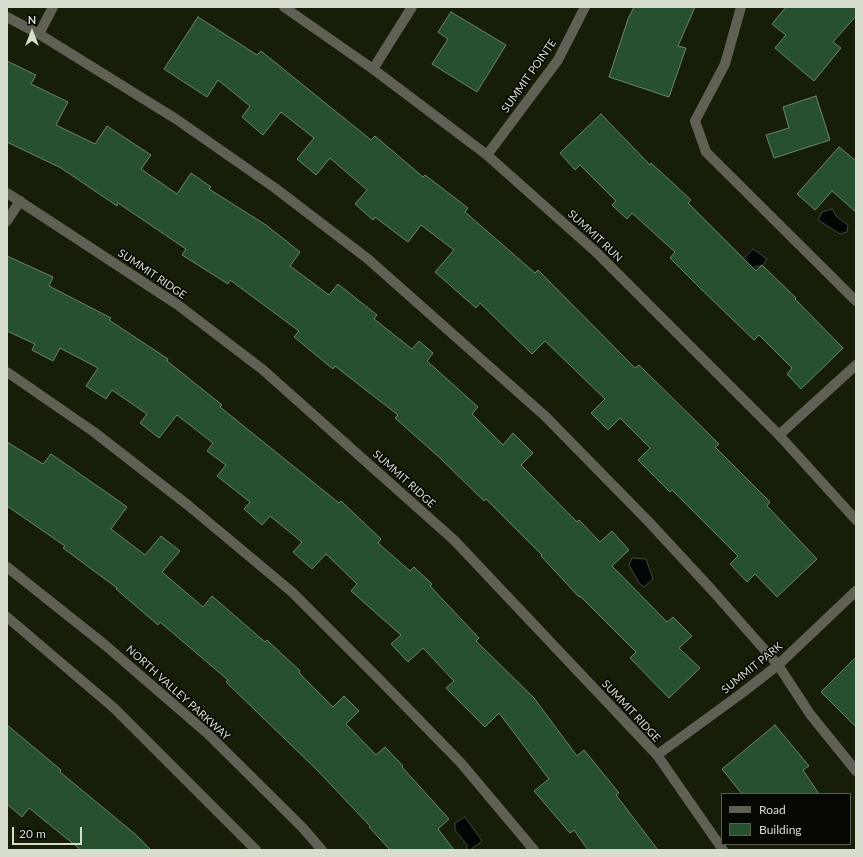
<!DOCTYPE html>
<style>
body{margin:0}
#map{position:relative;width:863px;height:857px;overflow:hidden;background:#161e08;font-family:Lato,sans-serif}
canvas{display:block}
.frame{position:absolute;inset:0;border:8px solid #d7decf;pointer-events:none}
.legend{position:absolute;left:721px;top:793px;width:130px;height:52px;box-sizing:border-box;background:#050702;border:1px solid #595d54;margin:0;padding:5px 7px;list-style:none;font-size:12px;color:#d7decf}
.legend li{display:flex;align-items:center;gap:8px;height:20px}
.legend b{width:20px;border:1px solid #595d54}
.north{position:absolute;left:12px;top:12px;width:40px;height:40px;-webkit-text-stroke:3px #050702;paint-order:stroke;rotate:0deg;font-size:11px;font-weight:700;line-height:16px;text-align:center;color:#d7decf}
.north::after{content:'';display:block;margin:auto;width:14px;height:18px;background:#d7decf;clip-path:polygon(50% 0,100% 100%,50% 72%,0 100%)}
.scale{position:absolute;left:12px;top:827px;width:70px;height:18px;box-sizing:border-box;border:2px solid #d7decf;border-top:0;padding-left:5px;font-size:12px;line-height:14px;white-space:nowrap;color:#d7decf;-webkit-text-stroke:3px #050702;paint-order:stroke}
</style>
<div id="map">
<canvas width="863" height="857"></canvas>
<div class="frame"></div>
<ul class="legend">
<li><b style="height:5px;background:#616054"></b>Road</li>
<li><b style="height:11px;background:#27502f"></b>Building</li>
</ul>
<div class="north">N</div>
<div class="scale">20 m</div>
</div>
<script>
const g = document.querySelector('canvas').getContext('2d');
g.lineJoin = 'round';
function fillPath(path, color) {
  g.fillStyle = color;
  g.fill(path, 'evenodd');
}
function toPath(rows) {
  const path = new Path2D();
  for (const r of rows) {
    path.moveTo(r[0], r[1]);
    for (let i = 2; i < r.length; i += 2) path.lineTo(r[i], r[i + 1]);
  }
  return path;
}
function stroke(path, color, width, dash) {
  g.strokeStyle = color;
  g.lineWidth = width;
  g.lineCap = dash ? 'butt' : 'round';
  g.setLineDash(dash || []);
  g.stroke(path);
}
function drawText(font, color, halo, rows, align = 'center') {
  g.font = font + ' Lato,sans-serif';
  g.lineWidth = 3;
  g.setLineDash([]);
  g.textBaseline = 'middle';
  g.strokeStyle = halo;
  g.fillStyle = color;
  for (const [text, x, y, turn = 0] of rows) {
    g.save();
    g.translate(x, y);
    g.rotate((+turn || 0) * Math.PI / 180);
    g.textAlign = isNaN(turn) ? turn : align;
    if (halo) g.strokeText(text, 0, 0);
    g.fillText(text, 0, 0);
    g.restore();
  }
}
const water = toPath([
 [832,209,837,217,848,225,847,232,840,234,818,220,822,212,832,209],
 [753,249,767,259,763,265,751,268,734,268,753,249],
 [632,558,646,559,653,579,644,587,639,583,629,565,632,558],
 [465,817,482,841,470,850,467,850,467,845,455,830,455,823,465,817]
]);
const building = toPath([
 [634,7,695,7,678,46,686,48,669,97,609,77,628,19,634,7],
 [786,7,856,7,856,16,833,42,841,48,814,81,775,48,786,35,772,24,786,7],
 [451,12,506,45,477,92,432,64,448,39,438,32,451,12],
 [198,17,257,55,261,51,371,140,375,136,423,177,425,175,468,208,465,212,535,273,538,270,635,368,639,365,719,444,715,447,770,502,767,506,817,559,777,597,755,574,747,582,730,564,738,556,672,490,670,492,638,460,650,448,620,418,608,430,591,413,605,399,545,341,532,354,480,303,476,308,435,272,454,250,421,225,408,242,375,217,373,220,355,204,367,190,330,158,316,175,297,159,314,138,281,112,263,135,242,117,250,106,218,80,207,97,164,69,198,17],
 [7,61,36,75,31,84,68,102,56,125,95,144,107,126,151,155,141,169,177,194,191,173,211,187,209,189,266,225,300,252,290,266,329,295,338,284,377,315,374,319,412,349,419,341,433,353,427,361,478,407,472,414,503,445,513,433,533,453,521,465,577,522,579,520,600,542,612,531,629,550,612,566,667,622,673,617,692,636,679,648,700,668,669,698,630,658,636,652,580,596,579,597,541,556,542,555,486,499,484,501,440,458,395,418,398,415,335,366,333,369,294,337,299,331,230,280,228,284,182,255,186,249,118,203,117,206,61,168,7,142,7,61],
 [816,96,830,140,774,158,766,135,789,128,783,107,816,96],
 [601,114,650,165,651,163,691,200,688,203,756,271,762,265,796,298,795,299,843,348,801,389,787,374,792,368,759,335,754,340,702,290,670,258,675,252,632,213,627,219,612,205,616,201,580,165,575,170,560,153,601,114],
 [839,147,856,161,856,212,832,191,815,210,797,194,839,147],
 [7,256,53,277,49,286,111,318,109,320,168,359,167,361,222,405,220,407,339,503,341,501,381,539,378,543,410,571,414,567,432,584,430,586,479,638,476,641,534,698,577,756,584,750,619,793,616,795,658,850,588,850,574,830,570,833,534,791,549,779,499,713,485,727,446,688,454,681,423,648,408,662,391,644,401,635,351,591,357,584,326,554,312,569,293,552,302,542,270,516,262,525,244,509,250,502,217,476,226,465,207,451,213,443,177,415,159,438,140,423,147,414,112,390,106,399,86,386,98,368,60,348,53,361,32,350,35,344,7,331,7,256],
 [7,442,43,464,51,454,106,492,127,507,111,529,145,555,161,536,180,551,162,572,203,607,212,596,265,642,267,640,300,671,299,673,333,707,344,696,359,711,346,724,376,755,385,747,403,766,402,767,449,819,438,829,454,850,390,850,369,827,370,826,317,770,226,682,228,680,160,622,158,625,116,589,117,588,63,548,65,546,7,506,7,442],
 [856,657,856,727,821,692,856,657],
 [7,725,61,770,60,772,135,834,151,850,81,850,29,808,22,817,7,804,7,725],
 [775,725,809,766,803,770,819,794,742,794,722,769,775,725]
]);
const service = toPath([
 [741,7,725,64,695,121,706,152,856,301],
 [7,17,39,34,176,119,275,188,368,259,545,416,648,521,711,589,778,665,810,714,856,771],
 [39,34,53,7],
 [373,69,412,7],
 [7,221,20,201],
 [7,372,94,432,189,506,292,592,378,678,461,763,534,850],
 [779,435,856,365]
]);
const minor = toPath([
 [284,7,373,69,487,155,596,252,779,435,856,520],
 [487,155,558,60,585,7],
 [7,193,178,305,262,369,454,540,657,755,723,850],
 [657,755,742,693,778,665,856,591]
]);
const tertiary = toPath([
 [7,567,105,645,208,734,302,827,322,850],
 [7,617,114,708,256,850]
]);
const streetNames = [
 ["SUMMIT POINTE",529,76,-55],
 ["SUMMIT RUN",595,236,43],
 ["SUMMIT RIDGE",152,274,34],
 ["SUMMIT RIDGE",404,479,42],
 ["SUMMIT PARK",752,668,-39],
 ["NORTH VALLEY PARKWAY",178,693,42],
 ["SUMMIT RIDGE",631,711,47]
];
fillPath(water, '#000704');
stroke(water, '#404841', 1);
fillPath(building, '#27502f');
stroke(building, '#6d8470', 1);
stroke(service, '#616054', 10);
stroke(minor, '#616054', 10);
stroke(tertiary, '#616054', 10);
drawText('11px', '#d7decf', '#050702', streetNames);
</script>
